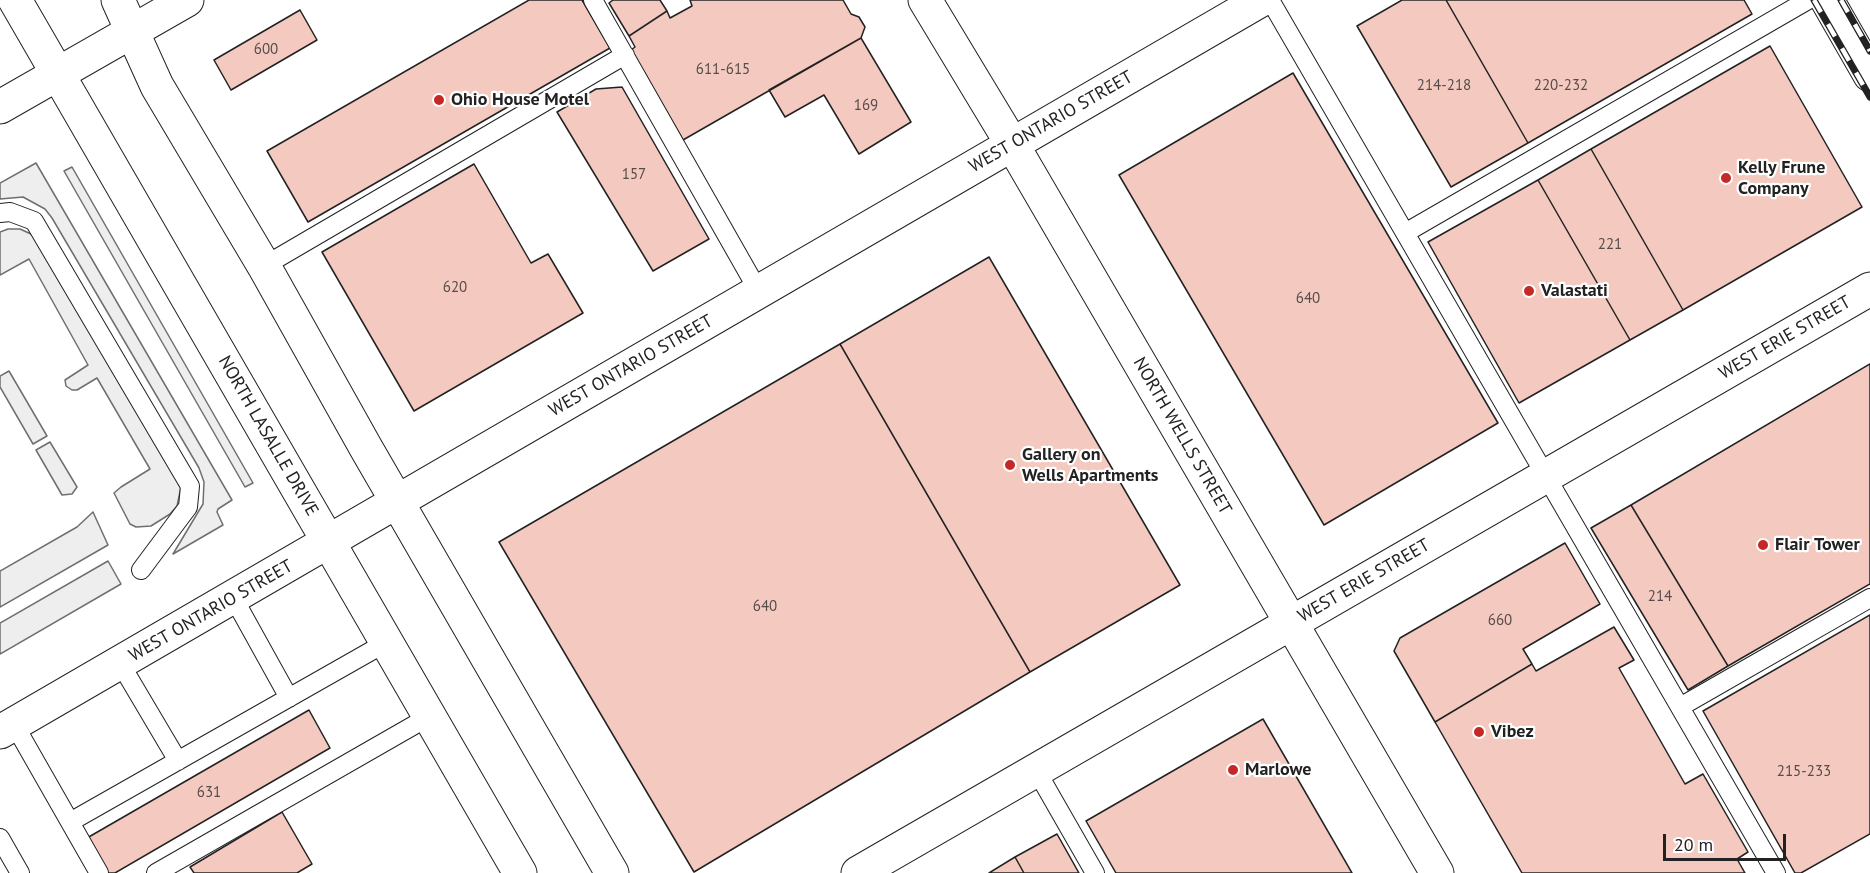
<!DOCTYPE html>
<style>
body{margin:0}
#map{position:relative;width:1870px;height:873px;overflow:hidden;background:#fff;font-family:"PT Sans",sans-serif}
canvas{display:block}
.scale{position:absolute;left:1663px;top:834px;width:123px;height:27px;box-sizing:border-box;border:3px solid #222;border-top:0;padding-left:8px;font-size:18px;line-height:21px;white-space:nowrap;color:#222;-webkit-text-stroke:4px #fff;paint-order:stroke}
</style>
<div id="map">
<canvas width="1870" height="873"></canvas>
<div class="scale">20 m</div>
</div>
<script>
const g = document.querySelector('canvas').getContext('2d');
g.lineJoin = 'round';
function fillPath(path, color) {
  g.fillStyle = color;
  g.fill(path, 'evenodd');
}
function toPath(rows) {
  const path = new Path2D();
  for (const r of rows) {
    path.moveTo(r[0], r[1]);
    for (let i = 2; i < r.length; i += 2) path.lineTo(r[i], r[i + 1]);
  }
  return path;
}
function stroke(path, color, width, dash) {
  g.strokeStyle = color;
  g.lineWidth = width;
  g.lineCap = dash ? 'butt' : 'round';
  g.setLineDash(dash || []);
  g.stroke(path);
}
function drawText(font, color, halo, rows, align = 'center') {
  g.font = font + ' "PT Sans",sans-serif';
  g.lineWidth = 4.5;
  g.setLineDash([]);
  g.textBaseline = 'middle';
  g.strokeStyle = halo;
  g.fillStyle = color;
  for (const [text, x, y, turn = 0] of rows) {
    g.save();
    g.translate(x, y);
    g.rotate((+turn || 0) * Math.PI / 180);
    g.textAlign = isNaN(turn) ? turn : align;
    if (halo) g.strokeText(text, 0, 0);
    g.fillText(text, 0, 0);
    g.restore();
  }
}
const green = toPath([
 [36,163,232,500,218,509,217,512,223,525,173,554,203,504,204,482,199,468,52,218,45,209,23,197,0,199,0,183,36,163],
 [72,167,253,483,245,487,64,171,72,167],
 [8,229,20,229,33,235,181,487,177,506,170,514,151,526,136,527,130,524,114,493,121,487,150,469,97,378,77,390,72,390,66,386,65,380,88,365,29,259,0,275,0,232,8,229],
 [9,371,47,436,33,444,0,387,0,376,9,371],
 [50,442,77,487,72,494,62,495,36,450,50,442],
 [93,512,108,545,0,607,0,571,77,527,93,512],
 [108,561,121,584,0,654,0,623,108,561]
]);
const building = toPath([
 [529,0,582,0,610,48,308,222,267,151,529,0],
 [613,0,660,0,667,11,629,36,609,3,613,0],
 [690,0,843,0,851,14,859,17,865,27,861,38,683,140,631,50,635,47,629,36,667,11,670,18,692,6,690,0],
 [1402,0,1446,0,1528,143,1451,187,1357,26,1402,0],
 [1446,0,1744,0,1752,14,1528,143,1446,0],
 [300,10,317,40,231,90,214,60,300,10],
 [861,38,911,122,859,154,824,95,785,117,769,90,861,38],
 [1770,46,1862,207,1683,310,1591,149,1770,46],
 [1293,73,1498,423,1324,525,1119,175,1293,73],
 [622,87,709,239,653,271,557,112,596,89,622,87],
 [1591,149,1683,310,1630,340,1538,180,1591,149],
 [474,164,531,263,548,254,583,313,414,411,322,252,474,164],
 [1538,180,1630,340,1519,403,1428,242,1538,180],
 [989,257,1180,585,1030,672,840,344,989,257],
 [840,344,1030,672,694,872,499,542,840,344],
 [1870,364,1870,584,1728,666,1631,505,1870,364],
 [1631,505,1728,666,1688,690,1591,528,1631,505],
 [1565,543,1600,604,1523,649,1532,664,1435,722,1394,651,1400,638,1565,543],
 [1870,615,1870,834,1801,873,1795,873,1703,711,1870,615],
 [1614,627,1634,660,1619,668,1685,784,1703,774,1748,852,1737,859,1745,873,1522,873,1435,722,1532,664,1536,671,1614,627],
 [309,710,330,748,115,873,108,873,87,838,309,710],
 [1263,719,1352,873,1116,873,1086,821,1263,719],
 [282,812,312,864,297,873,194,873,190,867,282,812],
 [1057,834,1079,873,1024,873,1015,857,1057,834],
 [1015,857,1024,873,989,873,1015,857]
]);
const lane = toPath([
 [593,0,759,292],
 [1270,0,1776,873],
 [0,213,10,212,34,221,190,486,188,507,141,570],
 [1405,233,1808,0],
 [264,266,625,55],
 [233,597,289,698],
 [120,663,178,761],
 [1680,707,1870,598],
 [14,724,99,873],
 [1036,770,1095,873],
 [70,822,387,642],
 [0,838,20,873],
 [156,873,430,716]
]);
const street = toPath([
 [1827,0,1870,75]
]);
const secondary = toPath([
 [15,0,520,873],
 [118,0,157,86,264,266,366,448,612,873],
 [925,0,1012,144,1437,873],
 [0,107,187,0],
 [0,732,1261,0],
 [858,873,1870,289]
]);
const rail = toPath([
 [1814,0,1870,97],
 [1841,0,1870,51]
]);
const markers = [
 [439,100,6,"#c62828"],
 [1726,178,6,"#c62828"],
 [1529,291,6,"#c62828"],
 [1010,465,6,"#c62828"],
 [1763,545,6,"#c62828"],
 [1479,732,6,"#c62828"],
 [1233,770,6,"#c62828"]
];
const numberNames = [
 ["600",266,50],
 ["611-615",723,70],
 ["214-218",1444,86],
 ["220-232",1561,86],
 ["169",866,106],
 ["157",634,175],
 ["221",1610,245],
 ["620",455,288],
 ["640",1308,299],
 ["214",1660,597],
 ["640",765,607],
 ["660",1500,621],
 ["215-233",1804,772],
 ["631",209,793]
];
const poiNames = [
 ["Ohio House Motel",451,100],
 ["Kelly Frune",1738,168],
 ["Company",1738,189],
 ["Valastati",1541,291],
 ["Gallery on",1022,455],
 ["Wells Apartments",1022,476],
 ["Flair Tower",1775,545],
 ["Vibez",1491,732],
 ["Marlowe",1245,770]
];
const streetNames = [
 ["WEST ONTARIO STREET",1051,122,-30],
 ["WEST ERIE STREET",1785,338,-30],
 ["WEST ONTARIO STREET",631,366,-30],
 ["NORTH LASALLE DRIVE",268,436,60],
 ["NORTH WELLS STREET",1182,436,60],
 ["WEST ERIE STREET",1364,581,-30],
 ["WEST ONTARIO STREET",211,611,-30]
];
fillPath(green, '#eee');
stroke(green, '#6f6f6f', 1.5);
fillPath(building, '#f3c9c0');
stroke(building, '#222', 1.5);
stroke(lane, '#222', 20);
stroke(street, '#222', 35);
stroke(secondary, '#222', 35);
stroke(lane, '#fff', 18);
stroke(street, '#fff', 33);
stroke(secondary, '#fff', 33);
stroke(rail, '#222', 7);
stroke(rail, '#fff', 4.5, [14]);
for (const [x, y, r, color] of markers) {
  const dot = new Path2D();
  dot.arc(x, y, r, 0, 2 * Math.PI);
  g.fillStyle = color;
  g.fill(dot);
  stroke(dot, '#fff', 2);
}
drawText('15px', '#564c4a', null, numberNames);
drawText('bold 18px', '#222', '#fff', poiNames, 'left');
drawText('18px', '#222', '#fff', streetNames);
</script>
